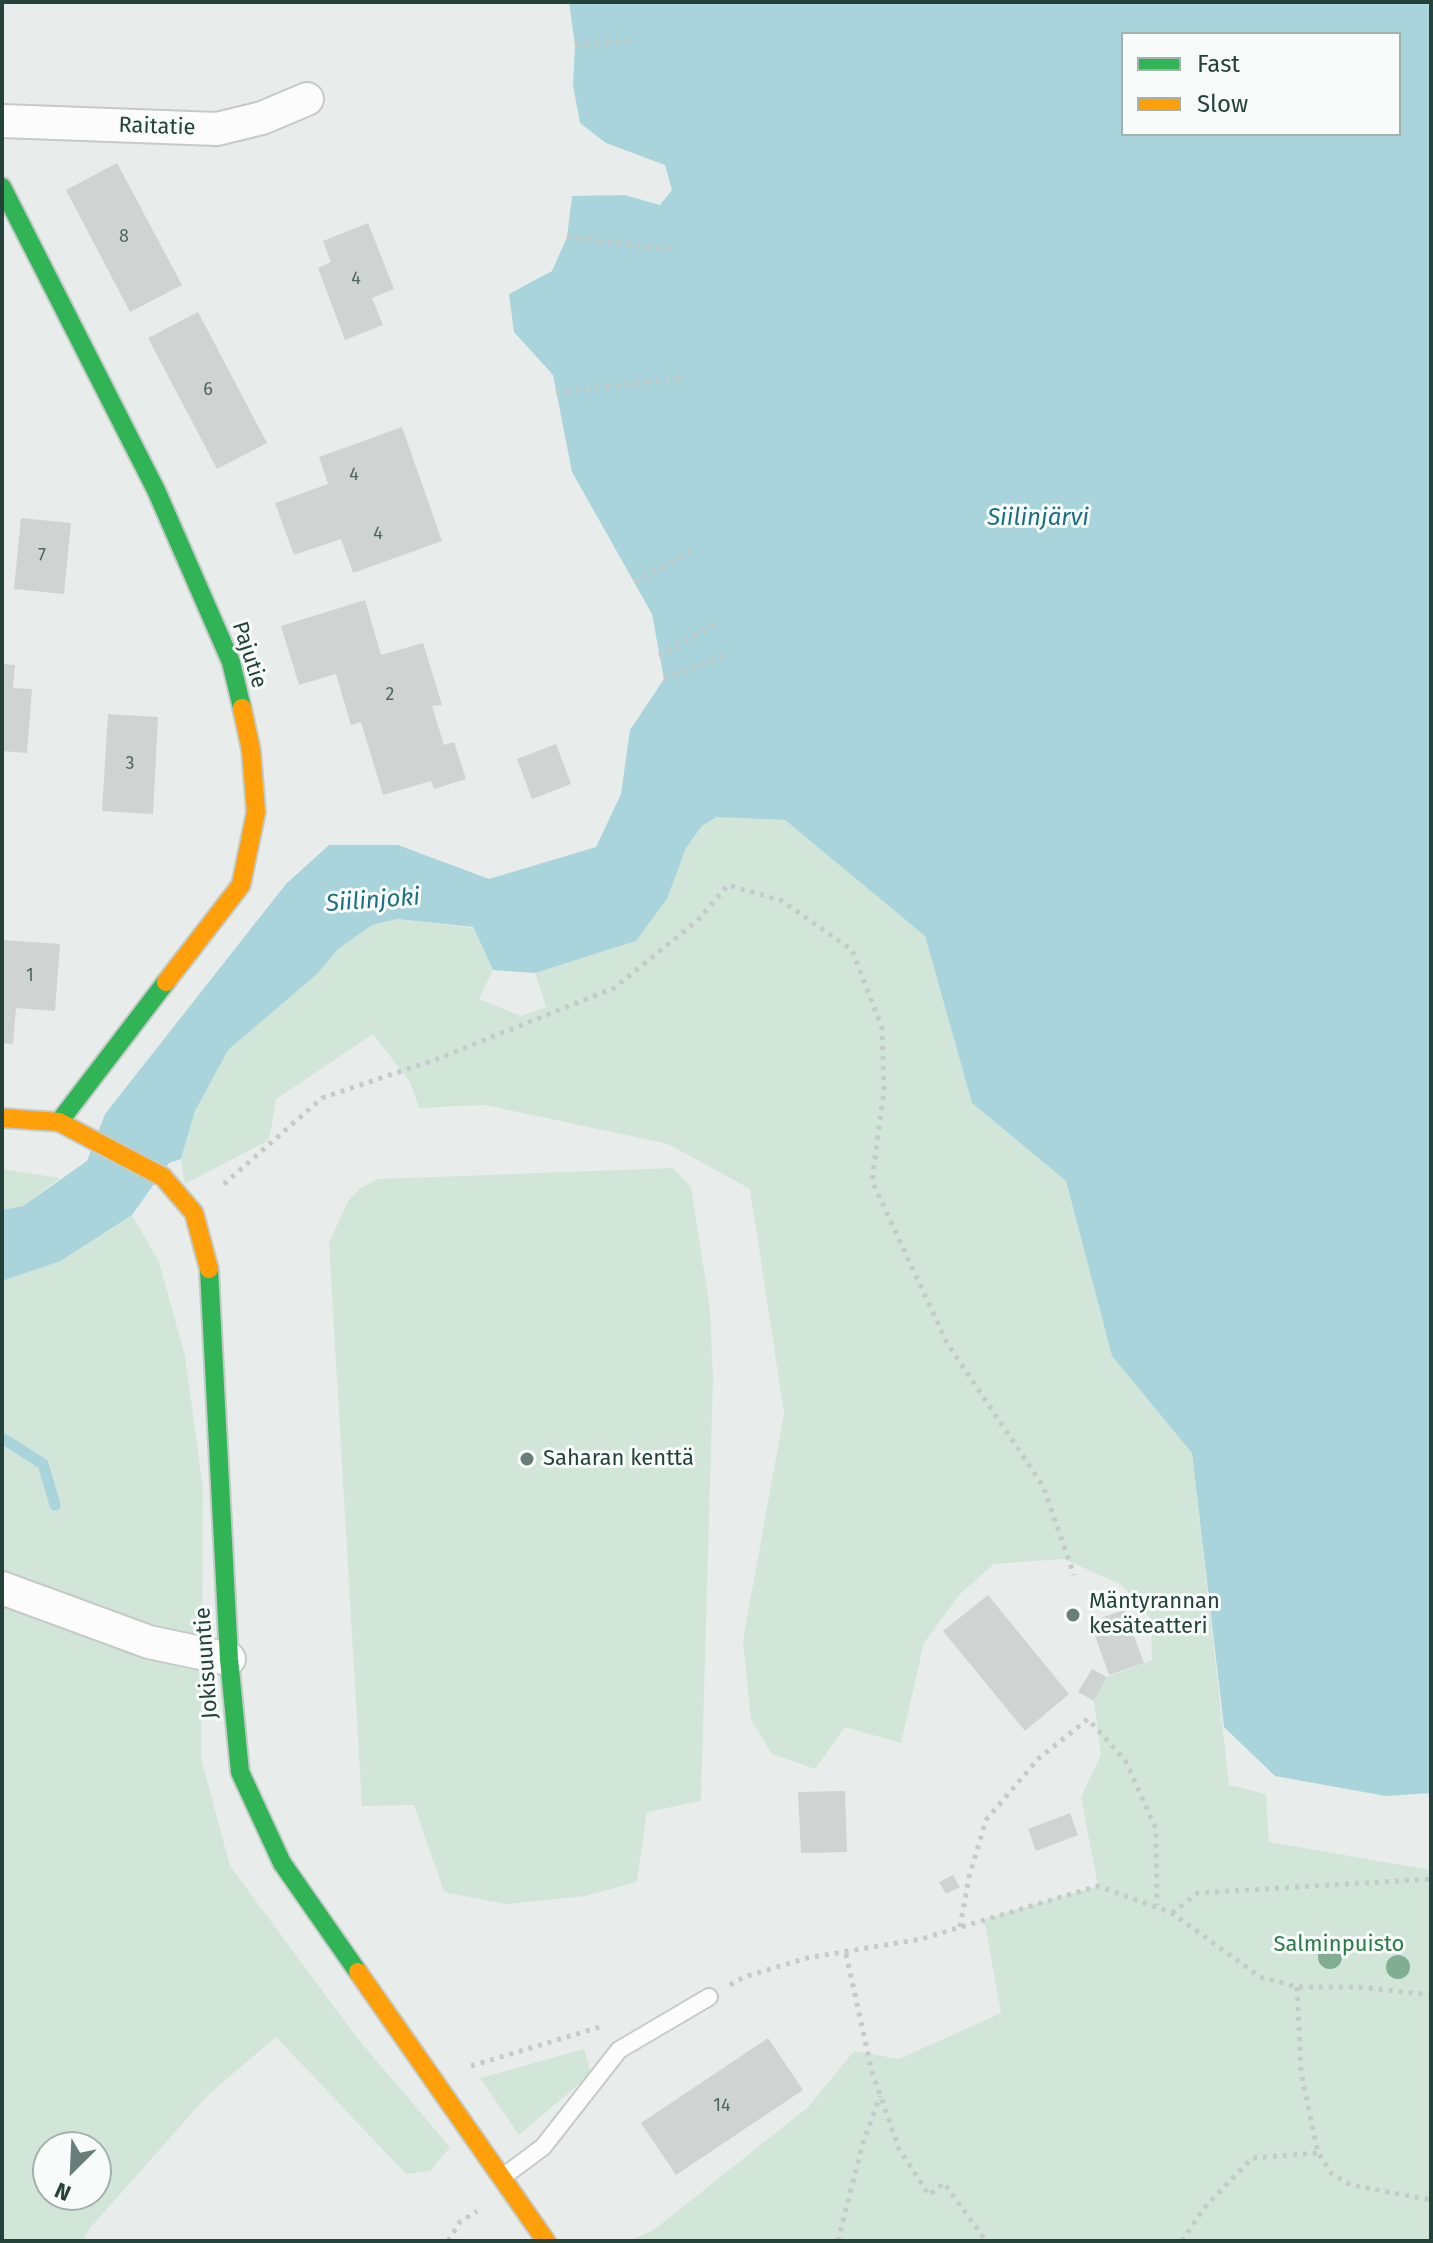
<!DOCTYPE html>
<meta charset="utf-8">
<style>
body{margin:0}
#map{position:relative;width:1433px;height:2243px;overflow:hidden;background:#e8edeb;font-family:"Fira Sans",sans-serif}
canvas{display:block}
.frame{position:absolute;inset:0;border:4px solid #24423a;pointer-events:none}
.legend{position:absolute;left:1121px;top:32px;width:280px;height:104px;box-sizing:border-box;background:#f7fbf9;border:2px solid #a3b1ad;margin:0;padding:10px 14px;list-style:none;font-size:24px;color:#24423a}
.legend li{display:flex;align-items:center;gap:16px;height:40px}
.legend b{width:40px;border:2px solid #a3b1ad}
.north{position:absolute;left:32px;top:2131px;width:80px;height:80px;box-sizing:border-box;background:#f7fbf9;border:2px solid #a3b1ad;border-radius:50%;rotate:204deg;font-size:22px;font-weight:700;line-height:32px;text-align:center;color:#24423a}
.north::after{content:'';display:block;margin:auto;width:28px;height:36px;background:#697e78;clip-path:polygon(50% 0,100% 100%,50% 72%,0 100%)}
</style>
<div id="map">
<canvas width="1433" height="2243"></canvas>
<div class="frame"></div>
<ul class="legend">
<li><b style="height:10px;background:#30b455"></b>Fast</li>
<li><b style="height:10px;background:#ff9f0a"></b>Slow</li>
</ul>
<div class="north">N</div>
</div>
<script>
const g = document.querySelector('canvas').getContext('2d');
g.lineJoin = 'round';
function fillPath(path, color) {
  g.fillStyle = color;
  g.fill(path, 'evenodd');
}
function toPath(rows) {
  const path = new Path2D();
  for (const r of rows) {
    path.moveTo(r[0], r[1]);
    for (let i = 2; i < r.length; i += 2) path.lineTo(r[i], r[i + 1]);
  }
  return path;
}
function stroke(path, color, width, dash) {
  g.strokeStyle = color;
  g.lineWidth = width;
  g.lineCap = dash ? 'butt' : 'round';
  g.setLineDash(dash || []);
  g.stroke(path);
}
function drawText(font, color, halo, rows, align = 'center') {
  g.font = font + ' "Fira Sans",sans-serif';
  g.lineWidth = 6;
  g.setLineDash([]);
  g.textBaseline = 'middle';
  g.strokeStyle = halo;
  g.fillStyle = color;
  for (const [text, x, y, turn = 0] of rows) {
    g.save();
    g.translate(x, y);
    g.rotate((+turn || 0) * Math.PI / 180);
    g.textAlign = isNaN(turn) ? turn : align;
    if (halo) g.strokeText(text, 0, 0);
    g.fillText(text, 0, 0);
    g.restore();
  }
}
const green = toPath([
 [716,816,785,820,925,936,972,1103,1066,1181,1112,1356,1192,1452,1229,1785,1266,1794,1269,1842,1431,1870,1431,2241,630,2241,655,2229,808,2107,854,2051,899,2059,1001,2013,984,1919,1098,1886,1081,1797,1101,1755,1094,1701,1107,1677,1152,1660,1151,1619,1122,1585,1064,1559,994,1564,960,1594,924,1643,901,1743,845,1727,815,1769,772,1754,751,1720,743,1641,784,1413,750,1189,668,1144,485,1105,419,1108,410,1082,373,1034,276,1099,269,1140,185,1184,181,1159,195,1111,227,1050,317,974,337,950,372,925,397,919,473,928,493,970,479,999,521,1016,546,1007,535,973,636,941,667,899,686,848,702,826],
 [673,1168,691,1187,710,1309,713,1381,701,1801,647,1812,637,1882,585,1896,506,1904,444,1892,414,1805,362,1806,329,1243,348,1201,359,1189,378,1179],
 [2,1169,60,1178,23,1206,2,1210],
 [132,1215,159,1262,185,1356,203,1488,201,1758,230,1866,358,2039,450,2147,430,2171,406,2174,276,2037,208,2095,90,2228,83,2241,2,2241,2,1281,62,1261],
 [48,2147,96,2147,96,2195,48,2195],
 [584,2049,591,2074,519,2135,480,2078]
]);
const water = toPath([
 [569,2,1431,2,1431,1793,1386,1796,1275,1776,1224,1727,1192,1453,1112,1356,1066,1181,972,1103,925,936,785,820,716,817,702,826,686,848,667,899,636,941,535,973,493,970,473,927,397,919,372,925,337,950,317,974,228,1050,195,1111,181,1159,169,1163,132,1215,61,1261,2,1281,2,1210,23,1206,87,1161,105,1114,286,884,329,845,398,845,489,879,596,847,621,794,630,730,664,679,652,614,572,472,553,375,514,332,509,294,552,271,567,237,572,196,625,195,660,205,672,190,665,165,606,143,580,123,573,85,575,45],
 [1123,34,1399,34,1399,134,1123,134]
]);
const stream = toPath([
 [2,1438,43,1464,55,1505]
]);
const building = toPath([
 [117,163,182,285,130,312,66,190],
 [368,223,394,289,372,298,383,325,345,340,318,268,331,262,323,241],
 [198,312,267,443,217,469,148,338],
 [402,427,442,541,353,573,341,539,294,555,275,503,328,484,319,457],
 [21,518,71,523,64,594,14,589],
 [365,600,381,655,423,643,442,705,432,706,444,745,454,742,466,779,434,789,431,781,383,795,361,722,351,725,336,674,299,685,281,626],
 [2,664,15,665,13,688,32,689,27,753,2,751],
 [108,714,158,717,153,814,102,811],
 [556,744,571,784,532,799,517,759],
 [2,940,60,944,55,1011,16,1008,13,1044,2,1043],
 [988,1595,1069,1694,1025,1731,943,1631],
 [1124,1610,1144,1663,1109,1675,1090,1622],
 [1092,1669,1107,1677,1094,1701,1078,1692],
 [845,1791,847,1852,801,1853,798,1792],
 [1070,1813,1078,1835,1036,1851,1028,1829],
 [953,1875,960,1887,946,1894,939,1882],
 [768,2038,803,2090,676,2175,641,2123]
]);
const path = toPath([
 [575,45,629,41],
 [567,237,678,250],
 [556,392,684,378],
 [635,582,692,551],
 [659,656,716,623],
 [664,679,728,654],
 [224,1184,322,1098,437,1059,614,988,697,921,728,885,782,901,852,950,882,1028,884,1090,872,1181,947,1343,1043,1486,1074,1575],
 [1172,1913,1198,1893,1431,1879],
 [960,1927,969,1877,986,1820,1039,1758,1088,1719,1125,1760,1156,1829,1157,1905],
 [846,1954,872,2072,899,2149,929,2195,944,2183,986,2241],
 [730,1985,744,1977,807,1958,921,1939,1098,1886,1172,1913,1260,1977,1297,1987,1359,1987,1431,1995],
 [1297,1987,1301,2072,1318,2153,1332,2174,1351,2185,1431,2200],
 [471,2066,603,2026],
 [448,2241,460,2222,477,2211],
 [838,2241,862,2146,880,2096],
 [1182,2241,1204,2208,1252,2158,1318,2153]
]);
const lane = toPath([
 [504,2176,543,2147,619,2050,709,1997]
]);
const street = toPath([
 [2,121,217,129,262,118,307,99],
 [2,1588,149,1642,229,1659]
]);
const fast = toPath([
 [2,187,156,490,231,662,242,708],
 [59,1122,166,982],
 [209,1269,229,1659,240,1772,282,1863,358,1972]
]);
const slow = toPath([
 [166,982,241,885,256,812,251,750,242,708],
 [2,1118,59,1122,163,1177,194,1213,209,1269],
 [358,1972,546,2241]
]);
const trees = [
 [1330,1957],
 [1398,1967]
];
const markers = [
 [527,1459,8,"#697e78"],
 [1073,1615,8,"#697e78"]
];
const numberNames = [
 ["8",124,237],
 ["4",356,279],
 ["6",208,390],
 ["4",354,475],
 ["4",378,534],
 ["7",42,556],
 ["2",390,695],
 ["3",130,764],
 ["1",30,976],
 ["14",722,2106]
];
const streetNames = [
 ["Raitatie",157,127,2],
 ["Pajutie",249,655,72],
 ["Jokisuuntie",207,1663,-94]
];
const poiNames = [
 ["Saharan kenttä",543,1459],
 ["Mäntyrannan",1089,1602],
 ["kesäteatteri",1089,1627]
];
const parkNames = [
 ["Salminpuisto",1339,1945]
];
const waterNames = [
 ["Siilinjärvi",1038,518],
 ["Siilinjoki",373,901,-4]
];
fillPath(green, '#d1e6d8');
fillPath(water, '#a9d4db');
stroke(stream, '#a9d4db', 11);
fillPath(building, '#cfd4d2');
stroke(lane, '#c5cac8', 20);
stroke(street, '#c5cac8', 36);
stroke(fast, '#c3cbc8', 22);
stroke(slow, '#c3cbc8', 22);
stroke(path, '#c3ccca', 5, [4, 6]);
stroke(lane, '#fcfcfc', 16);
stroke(street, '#fcfcfc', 32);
stroke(fast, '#30b455', 18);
stroke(slow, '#ff9f0a', 18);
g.fillStyle = '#81ae93';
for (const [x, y] of trees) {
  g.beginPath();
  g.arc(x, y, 12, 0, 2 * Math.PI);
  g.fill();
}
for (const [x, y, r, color] of markers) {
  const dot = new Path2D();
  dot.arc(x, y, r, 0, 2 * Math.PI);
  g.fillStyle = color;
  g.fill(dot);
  stroke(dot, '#f7fbf9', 3);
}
drawText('18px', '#506761', null, numberNames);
drawText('22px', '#24423a', '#f7fbf9', streetNames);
drawText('22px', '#24423a', '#f7fbf9', poiNames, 'left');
drawText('22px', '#2d7a4b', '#f7fbf9', parkNames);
drawText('italic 24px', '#1c6f80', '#f7fbf9', waterNames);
</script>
